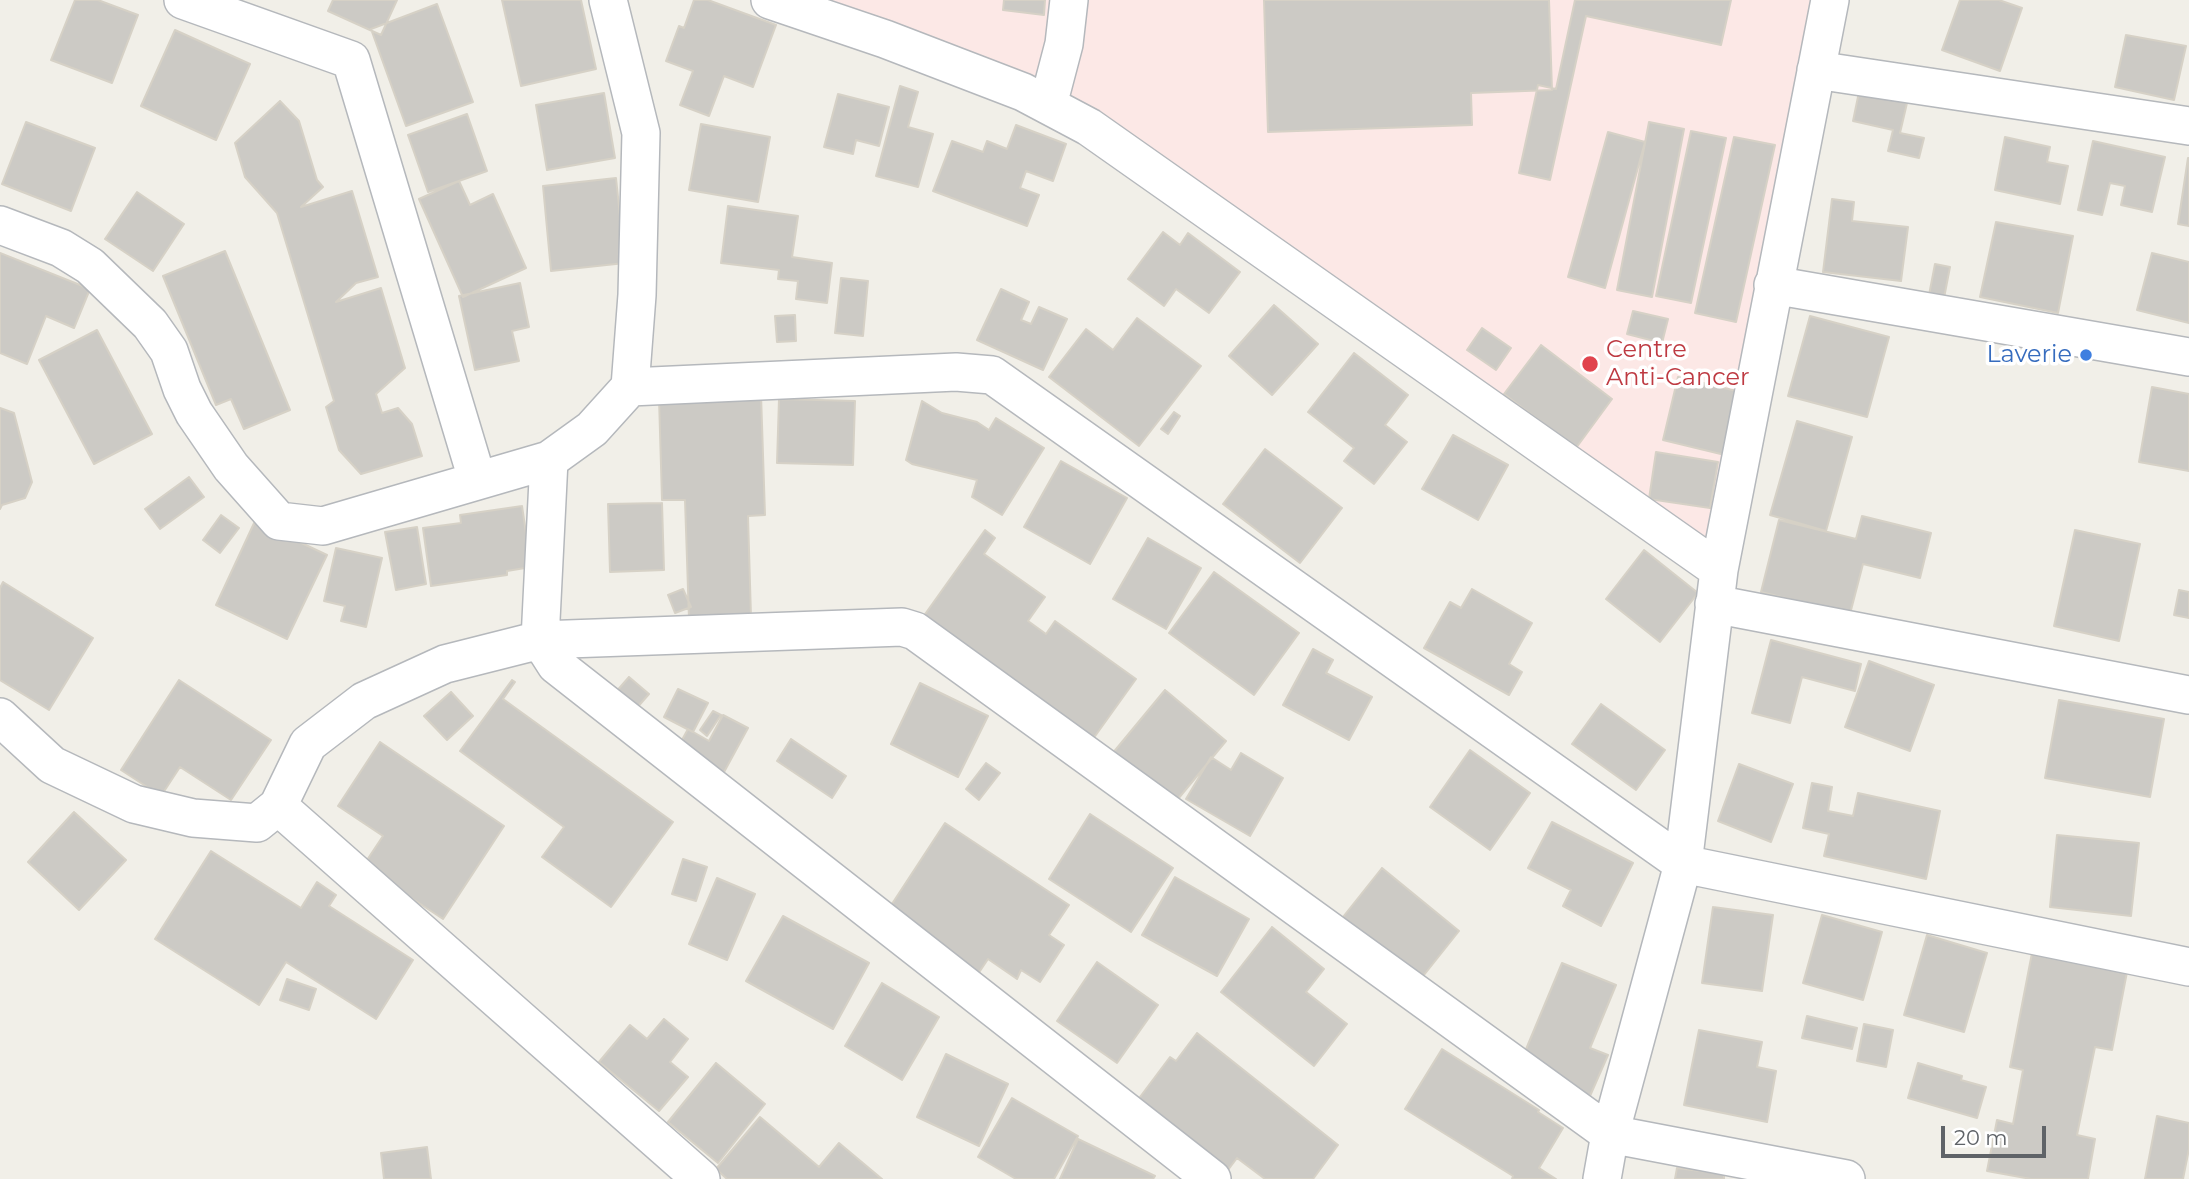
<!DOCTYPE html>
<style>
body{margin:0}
#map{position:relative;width:2189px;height:1179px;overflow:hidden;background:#f1efe8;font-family:Montserrat,sans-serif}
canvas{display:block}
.scale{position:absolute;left:1941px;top:1126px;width:105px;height:32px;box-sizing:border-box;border:4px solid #5f6368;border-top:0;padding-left:9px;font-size:21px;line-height:24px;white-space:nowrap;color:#5f6368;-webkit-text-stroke:5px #fff;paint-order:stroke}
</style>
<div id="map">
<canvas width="2189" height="1179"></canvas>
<div class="scale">20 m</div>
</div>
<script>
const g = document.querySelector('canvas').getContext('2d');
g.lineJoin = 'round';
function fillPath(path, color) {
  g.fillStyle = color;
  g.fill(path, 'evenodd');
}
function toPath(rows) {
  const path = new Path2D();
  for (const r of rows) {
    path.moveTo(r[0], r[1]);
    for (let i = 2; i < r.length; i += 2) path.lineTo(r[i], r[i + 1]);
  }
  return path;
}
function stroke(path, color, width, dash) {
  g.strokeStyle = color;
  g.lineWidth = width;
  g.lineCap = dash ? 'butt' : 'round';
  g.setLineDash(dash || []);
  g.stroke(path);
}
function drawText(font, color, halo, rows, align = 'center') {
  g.font = font + ' Montserrat,sans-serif';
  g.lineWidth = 7;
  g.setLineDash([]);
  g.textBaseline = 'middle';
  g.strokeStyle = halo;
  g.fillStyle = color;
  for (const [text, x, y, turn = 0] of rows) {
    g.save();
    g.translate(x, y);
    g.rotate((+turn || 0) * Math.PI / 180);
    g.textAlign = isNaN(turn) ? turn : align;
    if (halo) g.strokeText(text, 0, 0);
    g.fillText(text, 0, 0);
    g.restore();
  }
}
const medical = toPath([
 [770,0,1818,0,1716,570,1136,159]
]);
const building = toPath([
 [75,0,98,0,138,15,112,83,51,60,75,0],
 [333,0,397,0,381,35,328,11,333,0],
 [502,0,581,0,596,69,521,86,502,0],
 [694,0,708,0,776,25,753,87,724,76,709,116,680,105,693,71,666,61,679,26,684,28,694,0],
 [1004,0,1045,0,1044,15,1003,10,1004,0],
 [1264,0,1549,0,1552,90,1471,93,1472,125,1268,132,1264,0],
 [1575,0,1731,0,1721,45,1586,16,1550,180,1519,173,1538,85,1556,89,1575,0],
 [1960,0,1999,0,2022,8,2000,71,1942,50,1960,0],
 [437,4,473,102,406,126,371,29,437,4],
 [175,30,250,64,216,140,141,106,175,30],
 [2126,35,2186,46,2174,100,2115,87,2126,35],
 [900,86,918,92,908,127,933,134,918,187,876,176,900,86],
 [1859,92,1907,103,1900,133,1924,138,1919,158,1888,151,1893,130,1853,121,1859,92],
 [604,93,615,158,547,170,536,105,604,93],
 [838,94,889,107,879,146,856,140,853,154,824,147,838,94],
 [280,101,299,121,317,180,323,187,301,207,352,191,378,277,356,283,336,302,381,288,405,368,376,394,382,413,398,408,412,424,422,456,361,474,339,450,326,407,334,401,277,213,245,177,235,143,280,101],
 [467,114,487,171,428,192,408,135,467,114],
 [26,122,95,148,71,211,2,184,26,122],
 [1649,122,1684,129,1652,297,1617,290,1649,122],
 [701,124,770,137,758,202,689,190,701,124],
 [1016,125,1066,144,1053,181,1026,171,1020,188,1039,195,1027,226,933,191,952,141,983,152,987,141,1007,149,1016,125],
 [1691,131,1726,138,1691,303,1656,296,1691,131],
 [1608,132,1645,142,1605,288,1568,277,1608,132],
 [1734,137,1775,145,1736,322,1695,313,1734,137],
 [2005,137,2050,147,2047,162,2068,166,2060,204,1995,190,2005,137],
 [2093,141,2165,157,2152,212,2121,205,2125,186,2110,183,2102,215,2078,210,2093,141],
 [2188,158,2189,158,2189,226,2178,224,2188,158],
 [616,178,625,263,551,271,543,186,616,178],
 [459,181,470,205,493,194,526,268,463,297,419,199,459,181],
 [137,192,184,224,153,271,105,239,137,192],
 [1832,199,1854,202,1852,221,1908,227,1901,281,1823,272,1832,199],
 [728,206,798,216,792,257,832,263,827,303,796,299,798,281,778,279,779,270,721,263,728,206],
 [1996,222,2073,236,2058,313,1980,297,1996,222],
 [1163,232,1180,245,1188,233,1240,272,1209,313,1176,289,1164,306,1128,279,1163,232],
 [225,251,290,410,244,429,231,399,216,405,163,276,225,251],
 [0,253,90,289,74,328,46,316,27,364,0,353,0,253],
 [2152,253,2189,262,2189,323,2137,310,2152,253],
 [1935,264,1950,267,1944,298,1929,295,1935,264],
 [841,278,868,281,863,336,835,333,841,278],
 [520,283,529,327,512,331,519,361,475,370,459,296,520,283],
 [1001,289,1029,302,1021,320,1031,324,1039,307,1067,319,1043,370,977,340,1001,289],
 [1274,305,1318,344,1272,395,1229,356,1274,305],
 [1633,311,1668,319,1662,343,1627,334,1633,311],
 [795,315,796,341,777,342,775,316,795,315],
 [1810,316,1889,337,1867,417,1788,396,1810,316],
 [1137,318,1201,366,1139,446,1049,377,1086,329,1113,350,1137,318],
 [1482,328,1511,348,1496,370,1467,350,1482,328],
 [97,330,152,434,94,464,39,360,97,330],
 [1541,345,1612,399,1576,448,1504,394,1541,345],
 [1354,353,1408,395,1385,425,1407,442,1374,484,1344,461,1354,448,1308,412,1354,353],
 [1678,377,1745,393,1729,456,1663,440,1678,377],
 [2152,387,2189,394,2189,471,2139,462,2152,387],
 [761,394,765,515,748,516,751,617,689,619,685,500,662,500,659,398,761,394],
 [779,399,855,401,853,465,777,463,779,399],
 [922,401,942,413,977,422,989,430,996,418,1044,448,1002,515,972,497,977,480,912,464,906,460,922,401],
 [0,408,14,413,32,482,25,498,2,505,0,509,0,408],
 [1174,412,1180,416,1168,434,1161,429,1174,412],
 [1797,421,1852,437,1826,531,1770,515,1797,421],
 [1453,435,1508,465,1478,520,1422,489,1453,435],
 [1265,449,1342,508,1300,563,1223,504,1265,449],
 [1656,452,1718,462,1710,508,1649,499,1656,452],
 [1061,461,1127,498,1090,564,1024,527,1061,461],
 [189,477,204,497,160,529,145,509,189,477],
 [662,503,664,570,610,572,608,504,662,503],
 [522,506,531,567,507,571,507,575,431,586,423,528,461,523,460,515,522,506],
 [221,515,239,528,220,553,203,540,221,515],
 [1862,516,1931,533,1920,578,1863,564,1850,614,1761,592,1779,520,1856,539,1862,516],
 [255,521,327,555,287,639,216,605,255,521],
 [417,527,426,584,396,590,385,532,417,527],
 [985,530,995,538,984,554,1045,597,1028,621,1046,634,1055,621,1136,679,1093,739,923,617,985,530],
 [2075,530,2140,544,2119,641,2054,626,2075,530],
 [1148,538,1201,568,1166,629,1113,599,1148,538],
 [336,548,382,558,366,627,341,621,345,606,324,601,336,548],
 [1644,550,1698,593,1660,642,1606,599,1644,550],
 [1214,572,1299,633,1254,695,1169,633,1214,572],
 [3,582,93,638,49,710,0,680,0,588,3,582],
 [683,589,691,607,675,613,668,595,683,589],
 [1472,589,1532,623,1509,664,1522,672,1509,695,1424,648,1450,602,1461,608,1472,589],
 [2179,590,2189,592,2189,618,2174,615,2179,590],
 [1771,640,1861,664,1855,691,1802,677,1790,723,1752,713,1771,640],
 [1313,649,1333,660,1326,673,1372,697,1349,740,1283,705,1313,649],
 [1869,661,1934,685,1910,751,1845,727,1869,661],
 [629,677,649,694,635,710,615,693,629,677],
 [179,680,271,740,231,800,180,767,161,796,121,770,179,680],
 [512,680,515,682,503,699,673,822,611,907,542,857,564,827,460,751,512,680],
 [920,683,988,716,958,777,891,744,920,683],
 [678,689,708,703,693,732,664,717,678,689],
 [1165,690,1226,741,1173,805,1112,754,1165,690],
 [451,692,473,716,447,740,424,716,451,692],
 [2059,700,2164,719,2150,797,2045,778,2059,700],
 [1601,704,1665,750,1636,790,1572,744,1601,704],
 [713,711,721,715,707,736,700,730,713,711],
 [723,715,748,728,723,774,677,749,688,729,709,741,723,715],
 [791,739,846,776,832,798,777,761,791,739],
 [380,742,504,826,443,919,363,866,383,836,338,806,380,742],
 [1470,750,1530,793,1490,850,1430,807,1470,750],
 [1241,753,1283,778,1250,836,1186,799,1211,757,1231,770,1241,753],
 [986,763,1000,773,979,800,966,789,986,763],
 [1739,764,1793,784,1771,842,1718,821,1739,764],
 [1812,783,1832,787,1828,811,1853,816,1858,793,1940,811,1926,879,1824,856,1829,834,1803,828,1812,783],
 [74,812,126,860,79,910,28,862,74,812],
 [1090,814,1173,868,1131,932,1049,879,1090,814],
 [1552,822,1633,863,1601,926,1563,906,1571,890,1528,868,1552,822],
 [945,823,1069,905,1049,935,1064,945,1040,982,1021,970,1017,979,988,959,978,974,886,913,945,823],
 [2057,835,2139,843,2131,916,2050,907,2057,835],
 [211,851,301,908,317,882,336,895,329,906,413,960,376,1019,286,962,259,1005,155,939,211,851],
 [683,859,707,867,696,901,672,894,683,859],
 [1382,868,1459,931,1416,985,1339,922,1382,868],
 [1175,877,1249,919,1217,976,1142,935,1175,877],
 [717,878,755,894,727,960,689,944,717,878],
 [1713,907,1773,915,1762,991,1702,983,1713,907],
 [1822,915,1882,932,1863,1000,1803,983,1822,915],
 [783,916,869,963,833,1029,746,981,783,916],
 [1272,927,1324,969,1306,992,1347,1024,1314,1066,1221,992,1272,927],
 [1927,935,1987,953,1964,1032,1904,1015,1927,935],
 [2032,953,2127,972,2112,1050,2095,1047,2077,1135,2095,1139,2088,1179,2031,1179,1987,1171,1997,1120,2013,1124,2023,1070,2010,1067,2032,953],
 [1097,962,1158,1005,1117,1063,1057,1021,1097,962],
 [1562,963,1616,985,1590,1048,1608,1055,1590,1096,1519,1066,1562,963],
 [287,979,316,989,309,1010,280,1000,287,979],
 [882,983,939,1017,902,1080,845,1046,882,983],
 [1807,1016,1857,1028,1852,1049,1802,1038,1807,1016],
 [664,1019,688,1039,670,1062,688,1077,659,1111,599,1062,630,1025,647,1039,664,1019],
 [1864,1024,1893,1030,1886,1067,1857,1061,1864,1024],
 [1699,1030,1762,1042,1757,1067,1776,1071,1767,1122,1684,1105,1699,1030],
 [1197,1033,1338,1145,1313,1179,1265,1179,1237,1158,1228,1170,1137,1101,1170,1057,1176,1061,1197,1033],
 [1442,1049,1539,1110,1538,1112,1563,1128,1539,1168,1556,1179,1512,1179,1513,1176,1405,1109,1442,1049],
 [946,1054,1008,1084,979,1146,917,1117,946,1054],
 [716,1063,765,1104,718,1163,668,1122,716,1063],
 [1918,1063,1962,1076,1961,1080,1986,1087,1977,1118,1908,1098,1918,1063],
 [1012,1098,1078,1136,1054,1179,1016,1179,978,1157,1012,1098],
 [2157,1116,2189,1123,2189,1149,2183,1179,2145,1179,2157,1116],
 [760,1117,819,1167,839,1143,882,1179,727,1179,716,1169,760,1117],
 [1078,1139,1155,1176,1153,1179,1060,1179,1078,1139],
 [427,1147,431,1179,384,1179,381,1153,427,1147],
 [1677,1168,1724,1174,1724,1179,1675,1179,1677,1168]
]);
const minor = toPath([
 [183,0,351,60,477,479],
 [608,0,641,133,637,295,630,387],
 [770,0,885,39,1023,92,1089,127,1719,570],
 [1816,70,2189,126],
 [1048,105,1064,44,1069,0],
 [0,225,61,248,90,266,150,324,169,351,182,389,194,413,231,467,279,521,323,526,549,460,592,429,630,387,956,372,992,375,1683,864,2189,967],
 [1773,285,2189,357],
 [549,460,540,640,902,627,915,631,1610,1134,1846,1179],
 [1714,604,2189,695],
 [0,717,52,765,134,804,193,818,257,823,278,806,701,1179],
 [278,806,308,744,364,701,445,664,540,640,556,665,1212,1179],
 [1602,1179,1610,1134,1683,864,1719,570,1830,0]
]);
const markers = [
 [2086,355,7,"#3f7fe0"],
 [1590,364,9,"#e0444e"]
];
const healthNames = [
 ["Centre",1606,350],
 ["Anti-Cancer",1606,378]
];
const shopNames = [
 ["Laverie",2072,355]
];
fillPath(medical, '#fce8e6');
fillPath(building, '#cccac5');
stroke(building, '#d6d1c6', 2);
stroke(minor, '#b5b8bc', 40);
stroke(minor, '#fff', 37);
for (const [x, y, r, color] of markers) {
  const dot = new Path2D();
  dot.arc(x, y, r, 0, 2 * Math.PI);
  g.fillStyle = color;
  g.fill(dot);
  stroke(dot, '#fff', 2.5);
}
drawText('24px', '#be3a42', '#fff', healthNames, 'left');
drawText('24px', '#366cbe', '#fff', shopNames, 'right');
</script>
